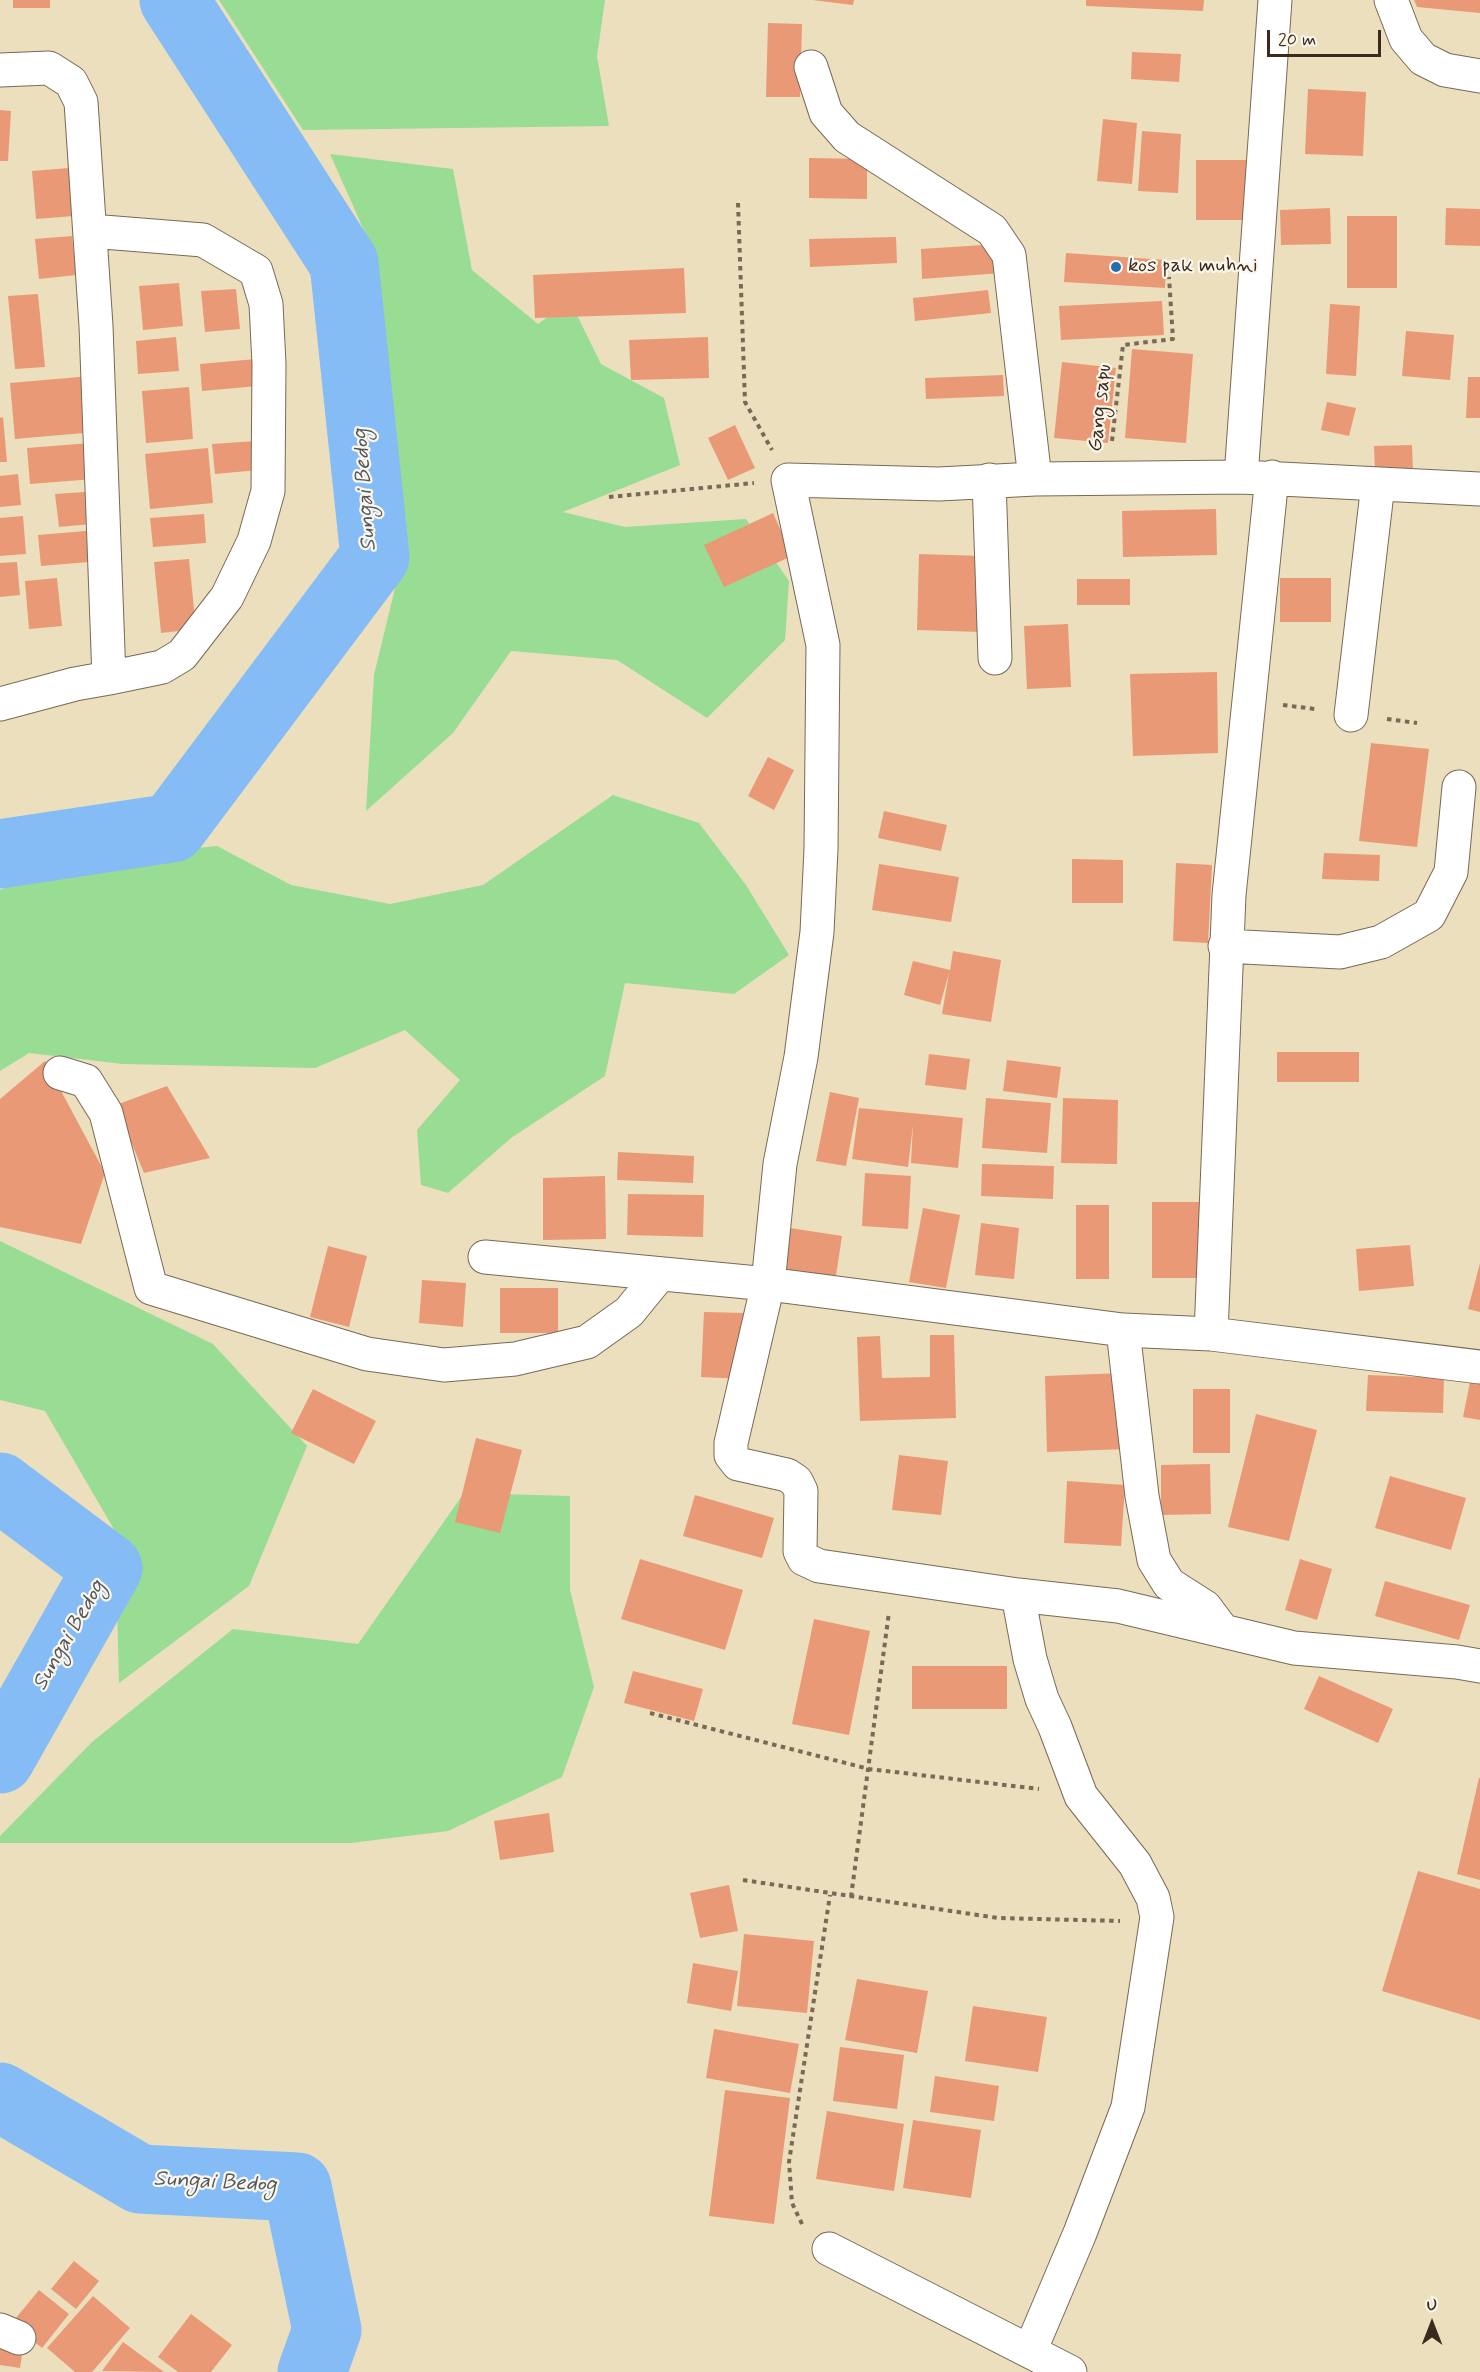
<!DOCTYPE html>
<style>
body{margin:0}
#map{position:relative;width:1480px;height:2372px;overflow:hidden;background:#ecdfbd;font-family:Mynerve,sans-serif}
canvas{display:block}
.north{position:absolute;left:1402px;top:2294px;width:60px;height:60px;-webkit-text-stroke:4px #fbf7ec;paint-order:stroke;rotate:0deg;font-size:16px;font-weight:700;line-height:24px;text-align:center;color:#3b2a1e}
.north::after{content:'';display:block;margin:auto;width:21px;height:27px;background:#3b2a1e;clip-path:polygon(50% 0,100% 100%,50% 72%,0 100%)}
.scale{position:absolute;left:1267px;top:30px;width:114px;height:27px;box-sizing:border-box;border:3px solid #3b2a1e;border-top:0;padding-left:8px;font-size:18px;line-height:21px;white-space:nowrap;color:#3b2a1e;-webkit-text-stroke:4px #fbf7ec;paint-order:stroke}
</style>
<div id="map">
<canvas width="1480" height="2372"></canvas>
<div class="north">U</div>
<div class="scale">20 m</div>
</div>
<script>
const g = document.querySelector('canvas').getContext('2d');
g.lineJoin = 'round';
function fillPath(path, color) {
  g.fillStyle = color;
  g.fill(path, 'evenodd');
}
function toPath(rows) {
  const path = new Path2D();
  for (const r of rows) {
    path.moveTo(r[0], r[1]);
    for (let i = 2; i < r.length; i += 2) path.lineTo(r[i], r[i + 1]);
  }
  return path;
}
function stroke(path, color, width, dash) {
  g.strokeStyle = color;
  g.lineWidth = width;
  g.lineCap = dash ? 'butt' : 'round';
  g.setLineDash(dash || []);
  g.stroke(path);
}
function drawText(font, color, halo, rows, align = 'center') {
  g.font = font + ' Mynerve,sans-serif';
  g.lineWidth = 4.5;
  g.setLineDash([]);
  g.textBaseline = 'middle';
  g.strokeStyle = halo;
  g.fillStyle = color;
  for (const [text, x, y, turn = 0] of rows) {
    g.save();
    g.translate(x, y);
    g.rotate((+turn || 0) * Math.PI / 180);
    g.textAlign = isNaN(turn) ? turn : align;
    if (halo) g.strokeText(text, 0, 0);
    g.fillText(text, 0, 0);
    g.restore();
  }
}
const green = toPath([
 [219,0,605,0,597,56,609,126,303,130],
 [330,154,453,169,472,270,538,324,570,301,601,364,664,398,680,465,563,512,625,527,746,519,789,581,785,640,707,718,617,660,511,651,453,733,366,811,374,675,405,547,390,375,366,235],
 [613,795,699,823,746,885,789,955,734,994,625,983,605,1076,511,1138,448,1193,421,1185,417,1130,460,1080,405,1030,315,1068,123,1064,29,1053,0,1071,0,890,64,862,217,846,291,885,390,904,483,885],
 [0,1241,213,1344,307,1446,249,1586,119,1683,115,1531,45,1411,0,1400],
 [464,1493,570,1496,570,1590,594,1687,562,1777,448,1831,351,1843,0,1843,0,1836,92,1742,233,1629,358,1644]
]);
const river = toPath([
 [0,854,172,828,375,557,344,263,174,0],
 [0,1487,108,1568,0,1759],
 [0,2097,140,2179,297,2187,327,2330,312,2372]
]);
const building = toPath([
 [13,0,50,0,50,8,13,8],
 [812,0,854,0,853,5],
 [1086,0,1204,0,1203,11,1086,6],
 [1414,0,1480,0,1480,13,1417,7],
 [768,23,802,24,800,97,766,97],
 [1132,52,1181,54,1179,82,1131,79],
 [1308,89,1366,92,1363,156,1305,154],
 [0,110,11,111,8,161,0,161],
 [1103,119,1137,123,1132,184,1097,181],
 [1142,131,1181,134,1178,193,1138,191],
 [809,158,867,159,867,199,809,198],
 [1196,160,1247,160,1247,220,1196,220],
 [69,168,74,216,36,219,32,171],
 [1330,208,1331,244,1281,245,1280,210],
 [1446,208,1480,209,1480,246,1445,245],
 [1347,216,1397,216,1397,288,1347,288],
 [72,236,76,275,39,279,35,239],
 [896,237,897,263,810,267,809,239],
 [999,244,1001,273,922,279,921,249],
 [1066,253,1166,260,1165,288,1064,282],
 [684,268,686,313,535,318,533,275],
 [179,283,183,326,143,330,139,286],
 [236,289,240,329,205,332,201,291],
 [988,290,991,313,915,321,913,298],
 [38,294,45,367,15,369,8,296],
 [1162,301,1164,335,1061,340,1059,306],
 [1330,304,1360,306,1356,376,1326,374],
 [1406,331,1454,335,1450,380,1402,376],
 [176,337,179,371,138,374,136,341],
 [708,337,709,378,631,380,629,340],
 [1132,349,1193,354,1186,443,1125,438],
 [256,359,258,386,202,391,200,364],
 [1062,362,1116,368,1108,443,1054,438],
 [1003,375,1004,396,926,399,925,378],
 [90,376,95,432,15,439,10,383],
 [1468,377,1480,377,1480,418,1466,418],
 [189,387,193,439,146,443,142,391],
 [1327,402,1356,408,1349,436,1321,430],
 [3,417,7,462,0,462,0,418],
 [735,425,755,468,728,480,708,438],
 [256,441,259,470,215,474,212,444],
 [91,443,94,479,30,484,27,448],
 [1412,445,1413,471,1375,472,1374,446],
 [208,448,213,503,150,509,145,454],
 [18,474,21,505,0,507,0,476],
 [99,491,102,523,59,527,55,494],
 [1216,509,1217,555,1123,557,1122,511],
 [773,513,792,556,724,587,704,545],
 [204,514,206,543,153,547,150,518],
 [23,516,26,554,0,556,0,518],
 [98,530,101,561,41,566,38,535],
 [919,554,983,556,981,632,917,630],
 [189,559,196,629,161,633,154,562],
 [17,562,20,595,0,597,0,563],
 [57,578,62,626,29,629,25,581],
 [1280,578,1331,578,1331,622,1280,622],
 [1077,579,1130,579,1130,605,1077,605],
 [1068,624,1071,687,1027,689,1024,626],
 [1217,672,1218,753,1133,756,1130,674],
 [1371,743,1429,749,1417,847,1359,841],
 [768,757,794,770,774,810,748,796],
 [884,811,947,825,941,851,878,838],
 [1324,853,1380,855,1379,881,1322,879],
 [1072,859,1123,860,1123,903,1072,903],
 [1176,863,1212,865,1208,943,1173,941],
 [879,864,959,877,951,922,872,910],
 [953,951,1001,960,991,1022,942,1014,949,973,940,1005,904,995,913,961,950,970],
 [1277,1052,1359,1052,1359,1082,1277,1082],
 [929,1054,970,1059,966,1090,925,1085],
 [1007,1060,1061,1067,1057,1098,1003,1091],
 [45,1061,105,1173,81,1244,0,1227,0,1099],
 [167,1086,210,1158,144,1173,116,1105],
 [830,1092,859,1098,846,1166,816,1161],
 [986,1098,1051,1103,1047,1153,982,1148],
 [1063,1098,1118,1100,1117,1164,1061,1163],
 [859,1108,963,1118,958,1168,911,1163,913,1125,908,1167,852,1159],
 [618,1152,694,1156,693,1183,617,1180],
 [982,1164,1054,1166,1053,1199,981,1196],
 [865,1173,911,1176,908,1229,862,1226],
 [605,1176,606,1239,543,1240,543,1178],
 [628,1194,704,1195,703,1237,627,1235],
 [1152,1202,1203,1202,1203,1278,1152,1278],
 [1076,1205,1109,1205,1109,1279,1076,1279],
 [923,1208,960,1215,946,1288,909,1282],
 [981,1223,1019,1228,1014,1279,975,1275],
 [790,1228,842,1236,835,1282,782,1273],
 [1410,1245,1414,1286,1359,1291,1356,1249],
 [328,1246,367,1256,349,1327,310,1317],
 [1480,1263,1480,1312,1468,1309],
 [422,1280,466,1283,463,1327,419,1323],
 [500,1288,558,1288,558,1333,500,1333],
 [704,1312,746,1313,743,1379,701,1377],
 [930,1335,954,1335,956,1418,860,1421,857,1337,880,1336,882,1378,930,1377],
 [1123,1373,1126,1449,1047,1452,1045,1376],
 [1368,1375,1444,1378,1443,1413,1366,1411],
 [1470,1382,1480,1384,1480,1420,1463,1417],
 [313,1389,376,1421,354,1464,291,1433],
 [1193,1389,1230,1389,1230,1453,1193,1453],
 [1256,1414,1317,1430,1289,1541,1228,1527],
 [476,1438,522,1450,500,1533,455,1522],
 [899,1455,948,1461,941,1515,892,1510],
 [1210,1464,1211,1514,1161,1515,1161,1465],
 [1390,1476,1466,1498,1451,1550,1375,1528],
 [1067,1481,1125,1485,1121,1546,1064,1543],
 [695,1495,774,1518,762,1558,683,1536],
 [640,1559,743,1590,725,1650,621,1619],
 [1300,1559,1332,1569,1317,1620,1285,1610],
 [1385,1581,1470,1605,1459,1640,1375,1616],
 [814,1619,870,1631,849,1735,792,1724],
 [912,1666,1007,1666,1007,1709,912,1709],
 [633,1671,703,1689,694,1721,624,1703],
 [1319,1676,1393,1709,1378,1743,1304,1709],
 [1479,1778,1480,1778,1480,1880,1457,1874],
 [549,1813,554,1852,500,1860,494,1821],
 [1418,1871,1480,1889,1480,2020,1382,1991],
 [729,1885,738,1931,700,1938,690,1893],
 [744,1934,814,1941,807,2013,737,2006],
 [693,1963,738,1971,731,2011,687,2003],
 [857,1979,928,1991,917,2053,845,2040],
 [973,2006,1047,2017,1038,2072,965,2061],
 [714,2029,799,2044,790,2093,706,2078],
 [840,2047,904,2055,897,2109,833,2101],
 [935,2076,999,2086,994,2121,930,2112],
 [725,2090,790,2098,774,2224,709,2216],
 [827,2111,904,2124,894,2191,816,2179],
 [913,2120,981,2130,971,2198,903,2188],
 [74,2261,99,2281,76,2309,51,2289],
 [39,2290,69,2314,42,2348,11,2324],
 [93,2296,130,2328,92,2372,75,2372,47,2348],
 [191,2314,232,2345,211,2372,178,2372,158,2357],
 [123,2342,164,2372,102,2371],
 [0,2344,23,2348,20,2368,0,2365]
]);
const path = toPath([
 [738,203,745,402,772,450],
 [1112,441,1123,345,1173,339,1169,277],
 [609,497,754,483],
 [1283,705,1315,709],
 [1387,719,1417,723],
 [650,1713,869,1769,1039,1789],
 [743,1880,998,1918,1120,1921],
 [851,1897,889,1612],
 [802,2224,792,2203,789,2162,830,1895]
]);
const minor = toPath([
 [1391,0,1406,39,1423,59,1445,70,1480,76],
 [811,67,826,113,847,137,992,230,1009,255,1035,479],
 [0,70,49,68,71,82,81,102,96,326,109,678,75,684,0,704],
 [91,231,203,240,256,271,266,304,269,364,268,491,254,541,227,597,182,655,162,667,109,678],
 [1241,477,1275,0],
 [989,480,995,658],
 [1480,489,1241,477,1035,479,939,484,788,480,823,645,821,849,817,932,801,1057,780,1164,768,1284,731,1443,731,1455,738,1464,787,1475,796,1481,801,1491,800,1551,804,1559,819,1566,1018,1595,1118,1606,1294,1648,1457,1662,1480,1666],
 [1351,715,1378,484],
 [1225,946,1340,952,1381,942,1429,915,1451,872,1459,787],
 [60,1073,86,1081,106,1113,151,1288,367,1354,444,1365,515,1359,587,1342,629,1312,660,1274],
 [485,1257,768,1284,1123,1330,1211,1334,1480,1367],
 [1123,1330,1142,1496,1154,1560,1169,1584,1205,1607,1223,1631],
 [1211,1334,1229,895,1272,477],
 [1018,1595,1030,1659,1042,1699,1055,1727,1081,1796,1135,1864,1153,1898,1157,1917,1128,2107,1080,2233,1030,2351],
 [829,2249,1070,2372],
 [0,2330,19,2338]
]);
const markers = [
 [1116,267,6,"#1f6fb2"]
];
const poiNames = [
 ["kos pak muhni",1128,267]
];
const streetNames = [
 ["Gang sapu",1101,408,-84]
];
const waterNames = [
 ["Sungai Bedog",366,490,-94],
 ["Sungai Bedog",70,1636,-60],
 ["Sungai Bedog",215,2183,3]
];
fillPath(green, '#99dc93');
stroke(river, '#85bcf5', 69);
fillPath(building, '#e99976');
stroke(minor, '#796956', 35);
stroke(path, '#796956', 4, [4.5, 4.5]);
stroke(minor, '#fff', 33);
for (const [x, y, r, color] of markers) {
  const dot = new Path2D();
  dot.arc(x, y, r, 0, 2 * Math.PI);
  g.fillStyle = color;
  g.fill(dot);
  stroke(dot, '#fbf7ec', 2);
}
drawText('21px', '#3b2a1e', '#fbf7ec', poiNames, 'left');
drawText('21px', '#3b2a1e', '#fbf7ec', streetNames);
drawText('italic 22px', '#51565e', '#fbf7ec', waterNames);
</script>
